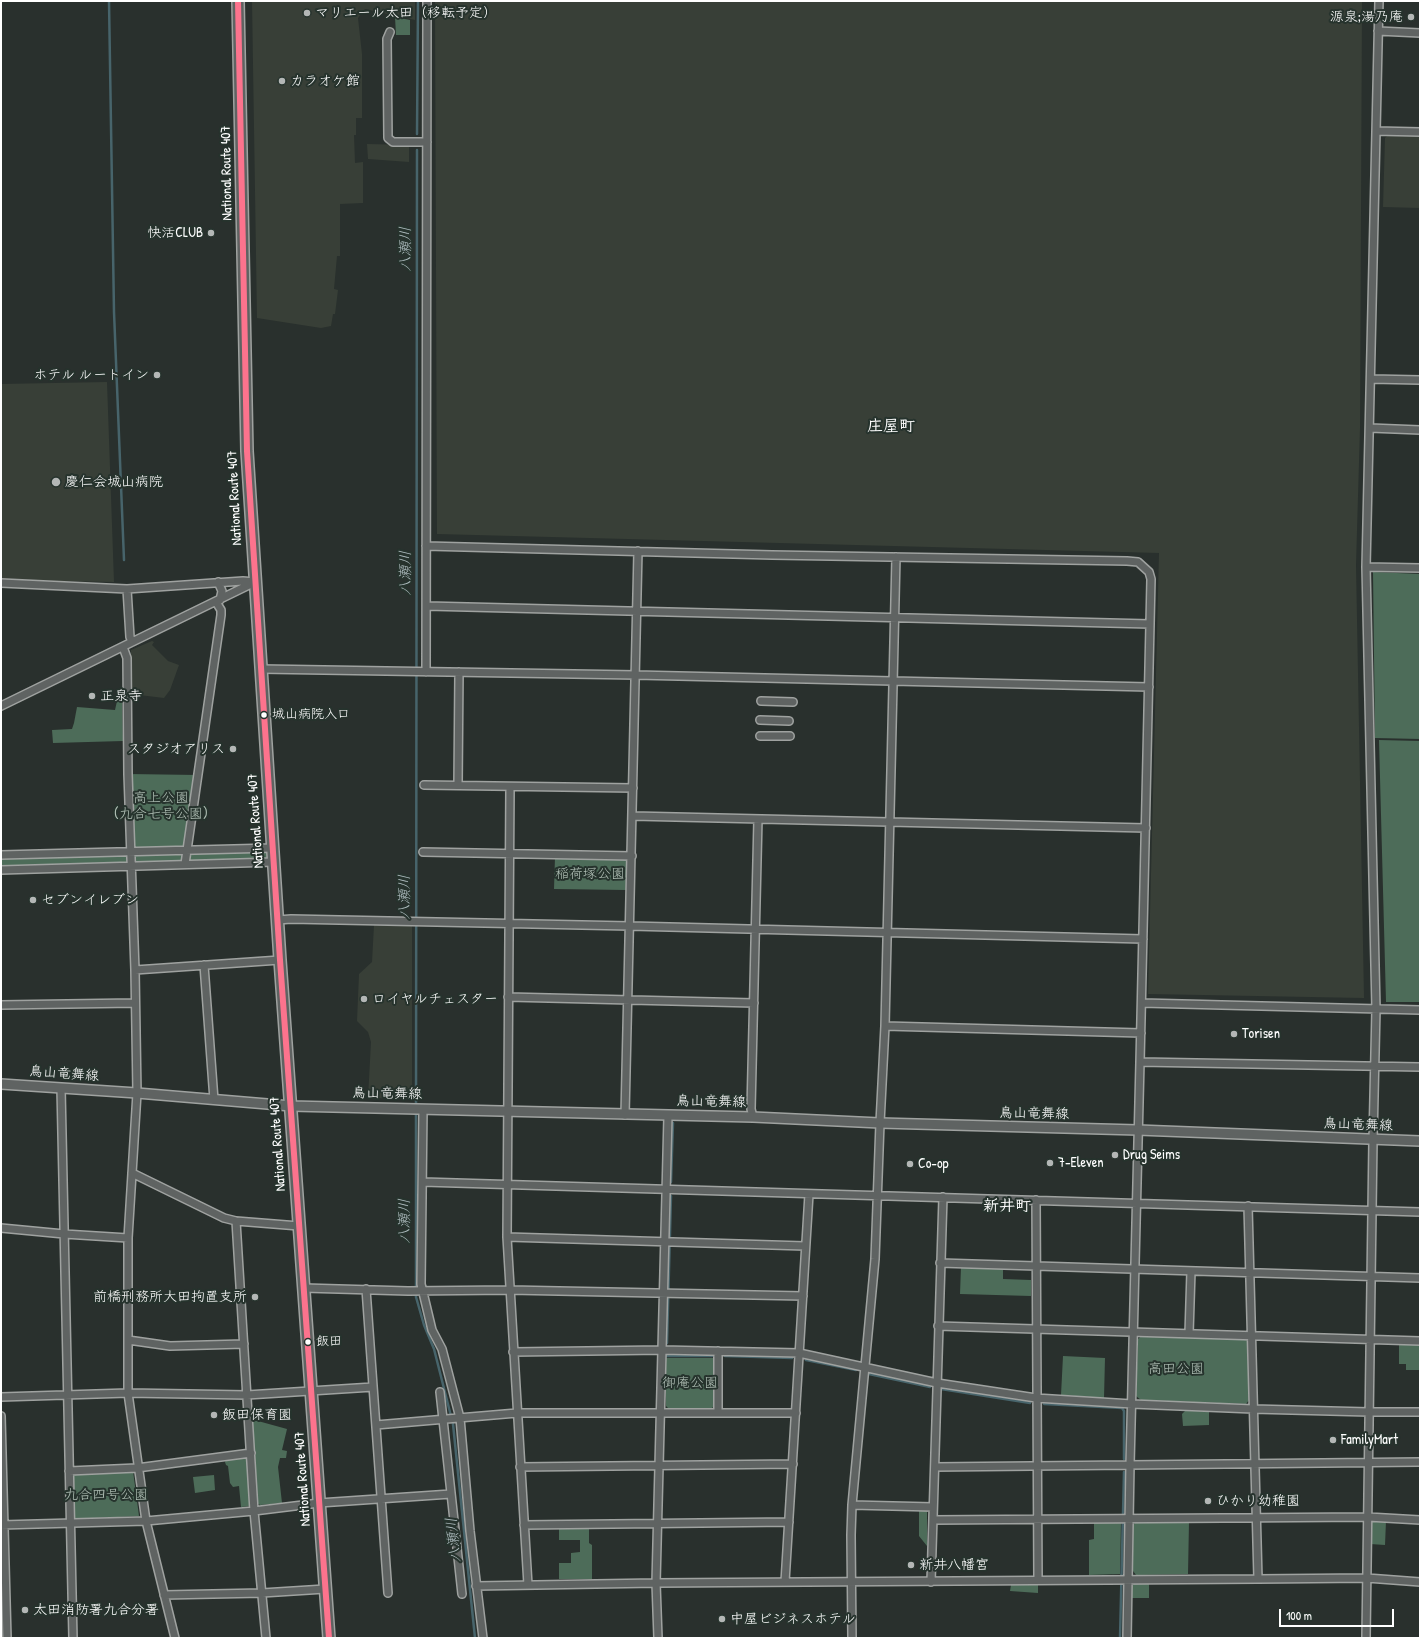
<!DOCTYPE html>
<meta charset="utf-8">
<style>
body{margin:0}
#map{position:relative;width:1421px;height:1639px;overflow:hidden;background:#29302d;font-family:"Patrick Hand",sans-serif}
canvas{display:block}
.frame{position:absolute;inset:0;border:2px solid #fff;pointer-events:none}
.scale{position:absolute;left:1279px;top:1609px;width:115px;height:18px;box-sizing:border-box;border:2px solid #fff;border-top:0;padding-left:5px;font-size:12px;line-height:14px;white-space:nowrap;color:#fff;-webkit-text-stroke:3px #26332d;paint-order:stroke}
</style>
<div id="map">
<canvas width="1421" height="1639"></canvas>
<div class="frame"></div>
<div class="scale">100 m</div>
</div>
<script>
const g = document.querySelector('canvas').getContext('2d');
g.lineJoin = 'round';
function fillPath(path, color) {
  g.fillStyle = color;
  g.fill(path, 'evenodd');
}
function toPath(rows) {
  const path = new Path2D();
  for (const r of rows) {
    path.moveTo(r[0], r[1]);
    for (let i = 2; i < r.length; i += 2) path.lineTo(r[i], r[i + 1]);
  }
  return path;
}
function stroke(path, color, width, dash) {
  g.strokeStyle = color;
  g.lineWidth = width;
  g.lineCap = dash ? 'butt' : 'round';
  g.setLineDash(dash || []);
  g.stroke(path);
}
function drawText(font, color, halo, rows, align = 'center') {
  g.font = font + ' "Patrick Hand","Klee One",sans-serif';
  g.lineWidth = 4;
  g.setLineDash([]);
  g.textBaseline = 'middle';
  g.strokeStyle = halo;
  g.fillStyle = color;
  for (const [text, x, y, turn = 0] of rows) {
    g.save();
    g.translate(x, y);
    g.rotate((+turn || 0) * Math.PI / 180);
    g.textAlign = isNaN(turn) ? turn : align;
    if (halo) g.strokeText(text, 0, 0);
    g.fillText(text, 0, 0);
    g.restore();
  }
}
const built = toPath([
 [252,1,415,1,415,20,365,9,358,18,362,54,362,118,356,118,356,135,354,135,355,163,363,162,363,203,340,204,340,256,337,256,334,289,338,290,335,314,333,314,331,326,321,328,257,318],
 [435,1,1362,1,1360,428,1356,565,1364,998,1148,994,1159,553,437,534],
 [1389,134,1420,134,1420,208,1383,207,1385,138],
 [367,144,409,145,409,162,368,159],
 [107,382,114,582,1,580,1,384],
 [152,641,154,642,152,645,168,661,179,665,170,690,164,698,131,694,131,650],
 [374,925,412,926,412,1099,368,1098,371,1042,368,1032,357,1021,359,974,372,962]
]);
const green = toPath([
 [395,17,410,20,410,35,396,35],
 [1373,572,1420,574,1420,739,1375,738],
 [117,701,122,701,123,741,53,743,52,730,72,729,74,723,77,707,115,710],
 [1379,740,1420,741,1420,1002,1386,1002],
 [128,774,198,775,187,850,273,848,274,862,1,869,1,855,131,851],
 [555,857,627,859,626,890,554,889],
 [961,1267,1003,1268,1003,1279,1031,1280,1031,1296,960,1294],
 [1141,1336,1245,1339,1248,1341,1249,1400,1246,1404,1141,1400,1136,1396,1138,1339],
 [1399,1343,1420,1343,1420,1370,1406,1370,1406,1364,1399,1364],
 [1063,1356,1105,1358,1104,1398,1061,1395],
 [666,1358,714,1358,714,1406,712,1408,668,1408,666,1406],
 [1186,1410,1209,1411,1209,1425,1183,1426,1182,1414],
 [252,1421,258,1421,287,1429,282,1450,287,1451,286,1458,280,1458,278,1467,282,1503,260,1505,257,1503],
 [244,1457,247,1460,251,1504,250,1506,241,1507,239,1486,233,1487,230,1483,228,1466,226,1465,225,1462,227,1459],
 [133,1471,139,1516,77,1519,73,1517,73,1474],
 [214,1475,215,1490,195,1493,193,1477],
 [919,1508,925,1508,927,1511,927,1546,919,1536],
 [1374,1520,1386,1521,1385,1545,1370,1544,1371,1523],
 [1136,1521,1189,1522,1188,1574,1136,1575,1133,1571,1133,1526],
 [1121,1522,1120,1574,1089,1575,1089,1540,1094,1539,1094,1523],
 [559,1528,589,1528,589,1543,592,1545,592,1579,559,1579,559,1563,571,1563,571,1553,580,1552,580,1540,559,1540],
 [1135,1583,1149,1583,1149,1598,1132,1598,1132,1586],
 [1038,1584,1038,1593,1010,1591,1011,1585]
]);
const stream = toPath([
 [109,1,114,312,124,560],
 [417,134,418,1],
 [416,1106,417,150],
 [416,1111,416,1297,424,1325,434,1349,453,1424,475,1638],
 [671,1182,673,1123],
 [667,1343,671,1196],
 [666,1356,712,1356],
 [725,1356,792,1358],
 [806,1360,856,1370],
 [869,1374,930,1387],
 [941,1389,1030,1403],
 [1044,1404,1122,1408,1124,1411,1124,1459],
 [1120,1638,1124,1472]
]);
const minor = toPath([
 [1378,31,1420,33],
 [390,32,387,39,388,138,393,142,427,142],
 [1376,131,1420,132],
 [1371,379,1420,380],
 [1370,428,1420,430],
 [426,546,772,555,1127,561,1138,562,1149,572,1151,579,1150,624,1140,1062,1130,1465,1127,1638],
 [1366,567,1420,568],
 [218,582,222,591,220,600],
 [1,583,127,589,243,581,255,582],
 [127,589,130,637,132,642],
 [427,606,1150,624],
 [123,647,127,658,128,774,135,970,137,1093,128,1238,128,1393,146,1521,175,1638],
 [261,669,636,675,1149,687],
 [426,672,427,1],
 [761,701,793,702],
 [1,706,255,582],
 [760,720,789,721],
 [760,736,790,736],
 [424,785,633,788],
 [458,785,459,672],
 [510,787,507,1237,528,1585],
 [633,816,1146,828],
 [423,852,632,856],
 [1,855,273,848],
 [185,864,221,615,221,610,216,602],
 [1,870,274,862],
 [278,920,291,919,630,926,1143,939],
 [204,965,214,1100],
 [135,970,280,960],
 [508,997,754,1003],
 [1142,1003,1420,1010],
 [1,1005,134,1003],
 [885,1026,1141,1033],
 [1140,1062,1420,1067],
 [61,1088,73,1638],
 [423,1109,421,1284,432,1330,442,1349,460,1418,470,1531,483,1638],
 [625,1115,638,551],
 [753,1117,751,1109,758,819],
 [132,1173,224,1218,236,1221,299,1226],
 [423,1182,1420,1212],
 [1036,1200,1038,1580],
 [1248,1206,1258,1579],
 [236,1221,254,1511,266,1638],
 [1,1228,64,1234,128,1238],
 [507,1237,805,1246],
 [940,1263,1420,1278],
 [304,1288,408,1291,510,1290,803,1296],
 [366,1289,388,1593],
 [938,1326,1420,1341],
 [1189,1334,1191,1271],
 [128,1340,170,1346,244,1344],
 [513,1352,662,1350,799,1353,937,1383,1036,1398,1132,1404,1253,1409,1369,1412,1420,1412],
 [440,1392,462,1594],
 [1,1397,128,1393,247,1395,373,1387],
 [718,1413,718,1351],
 [1,1416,7,1638],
 [376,1425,517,1413,796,1413],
 [520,1467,793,1464],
 [935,1467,1420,1462],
 [69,1471,137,1468,251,1453],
 [852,1505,933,1507],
 [933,1520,1368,1517,1420,1520],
 [1,1525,146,1521,254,1511,319,1503,451,1494],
 [524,1525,789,1522],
 [785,1582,809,1194],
 [931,1582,943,1197],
 [476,1586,656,1583,1258,1579,1367,1578,1420,1582],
 [164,1595,262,1593,325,1589],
 [658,1638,656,1583,668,1116],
 [852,1638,851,1535,852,1505,875,1259,880,1123,885,1026,896,557],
 [1366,1638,1373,1140,1376,1009,1366,567,1379,1]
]);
const major = toPath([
 [1,1084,137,1093,291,1106,753,1117,880,1123,1138,1130,1420,1141]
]);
const highway = toPath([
 [238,1,247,451,280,960,329,1638]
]);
const bus1 = toPath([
 [238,1,247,451,280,960,329,1638]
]);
const markers = [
 [307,13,4,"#b4b7b6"],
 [1411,17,4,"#b4b7b6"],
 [282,81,4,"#b4b7b6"],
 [211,233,4,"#b4b7b6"],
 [157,375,4,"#b4b7b6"],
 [56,482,5,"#b4b7b6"],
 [92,696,4,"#b4b7b6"],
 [264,715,3.5,"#fff"],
 [233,749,4,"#b4b7b6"],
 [33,900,4,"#b4b7b6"],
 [364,999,4,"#b4b7b6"],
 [1234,1034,4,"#b4b7b6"],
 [1115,1155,4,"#b4b7b6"],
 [1050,1163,4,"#b4b7b6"],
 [910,1164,4,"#b4b7b6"],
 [255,1297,4,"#b4b7b6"],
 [308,1342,3.5,"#fff"],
 [214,1415,4,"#b4b7b6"],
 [1333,1440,4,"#b4b7b6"],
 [1208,1501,4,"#b4b7b6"],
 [911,1565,4,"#b4b7b6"],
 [25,1610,4,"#b4b7b6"],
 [722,1619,4,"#b4b7b6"]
];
const busNames = [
 ["城山病院入口",272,715],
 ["飯田",316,1342]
];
const poiNames = [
 ["マリエール太田（移転予定）",315,13],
 ["源泉;湯乃庵",1403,17,"right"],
 ["カラオケ館",290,81],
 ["快活CLUB",203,233,"right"],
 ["ホテル ルートイン",149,375,"right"],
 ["慶仁会城山病院",65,482],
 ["正泉寺",100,696],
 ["スタジオアリス",225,749,"right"],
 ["セブンイレブン",41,900],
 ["ロイヤルチェスター",372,999],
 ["Torisen",1242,1034],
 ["Drug Seims",1123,1155],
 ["7-Eleven",1058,1163],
 ["Co-op",918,1164],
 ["前橋刑務所大田拘置支所",247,1297,"right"],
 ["飯田保育園",222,1415],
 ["FamilyMart",1341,1440],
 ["ひかり幼稚園",1216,1501],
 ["新井八幡宮",919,1565],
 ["太田消防署九合分署",33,1610],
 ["中屋ビジネスホテル",730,1619]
];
const streetNames = [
 ["National Route 407",227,173,-91],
 ["National Route 407",235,498,-93],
 ["National Route 407",256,821,-94],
 ["鳥山竜舞線",64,1074,4],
 ["鳥山竜舞線",387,1094,1],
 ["鳥山竜舞線",711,1102,1],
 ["鳥山竜舞線",1034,1114,1],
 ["鳥山竜舞線",1358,1125,2],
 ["National Route 407",278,1144,-94],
 ["National Route 407",303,1479,-94]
];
const parkNames = [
 ["高上公園",161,798],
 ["(九合七号公園)",161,814],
 ["稲荷塚公園",590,874],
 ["高田公園",1176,1369],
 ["御庵公園",690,1383],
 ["九合四号公園",106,1495]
];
const waterNames = [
 ["八瀬川",406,249,-90],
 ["八瀬川",406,573,-90],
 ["八瀬川",405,897,-90],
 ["八瀬川",405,1221,-90],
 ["八瀬川",454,1540,-96]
];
const quarterNames = [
 ["庄屋町",891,427],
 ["新井町",1007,1207]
];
fillPath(built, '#383f37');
fillPath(green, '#4d6c59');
stroke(stream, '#47646b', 2.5);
stroke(minor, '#9fa2a0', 10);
stroke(major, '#9fa2a0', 12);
stroke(highway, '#9fa2a0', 14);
stroke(minor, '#5f6362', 7);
stroke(major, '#5f6362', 9);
stroke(highway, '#5f6362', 11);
stroke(bus1, '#fc738d', 6);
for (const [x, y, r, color] of markers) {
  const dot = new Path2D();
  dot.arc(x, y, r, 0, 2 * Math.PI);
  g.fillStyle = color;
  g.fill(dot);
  stroke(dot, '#26332d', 1.5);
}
drawText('13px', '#fff', '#26332d', busNames, 'left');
drawText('14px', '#fff', '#26332d', poiNames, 'left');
drawText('14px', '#fff', '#26332d', streetNames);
drawText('14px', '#b2c1b7', '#26332d', parkNames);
drawText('italic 15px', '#aebcbf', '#26332d', waterNames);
drawText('bold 16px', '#fff', '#26332d', quarterNames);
</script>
